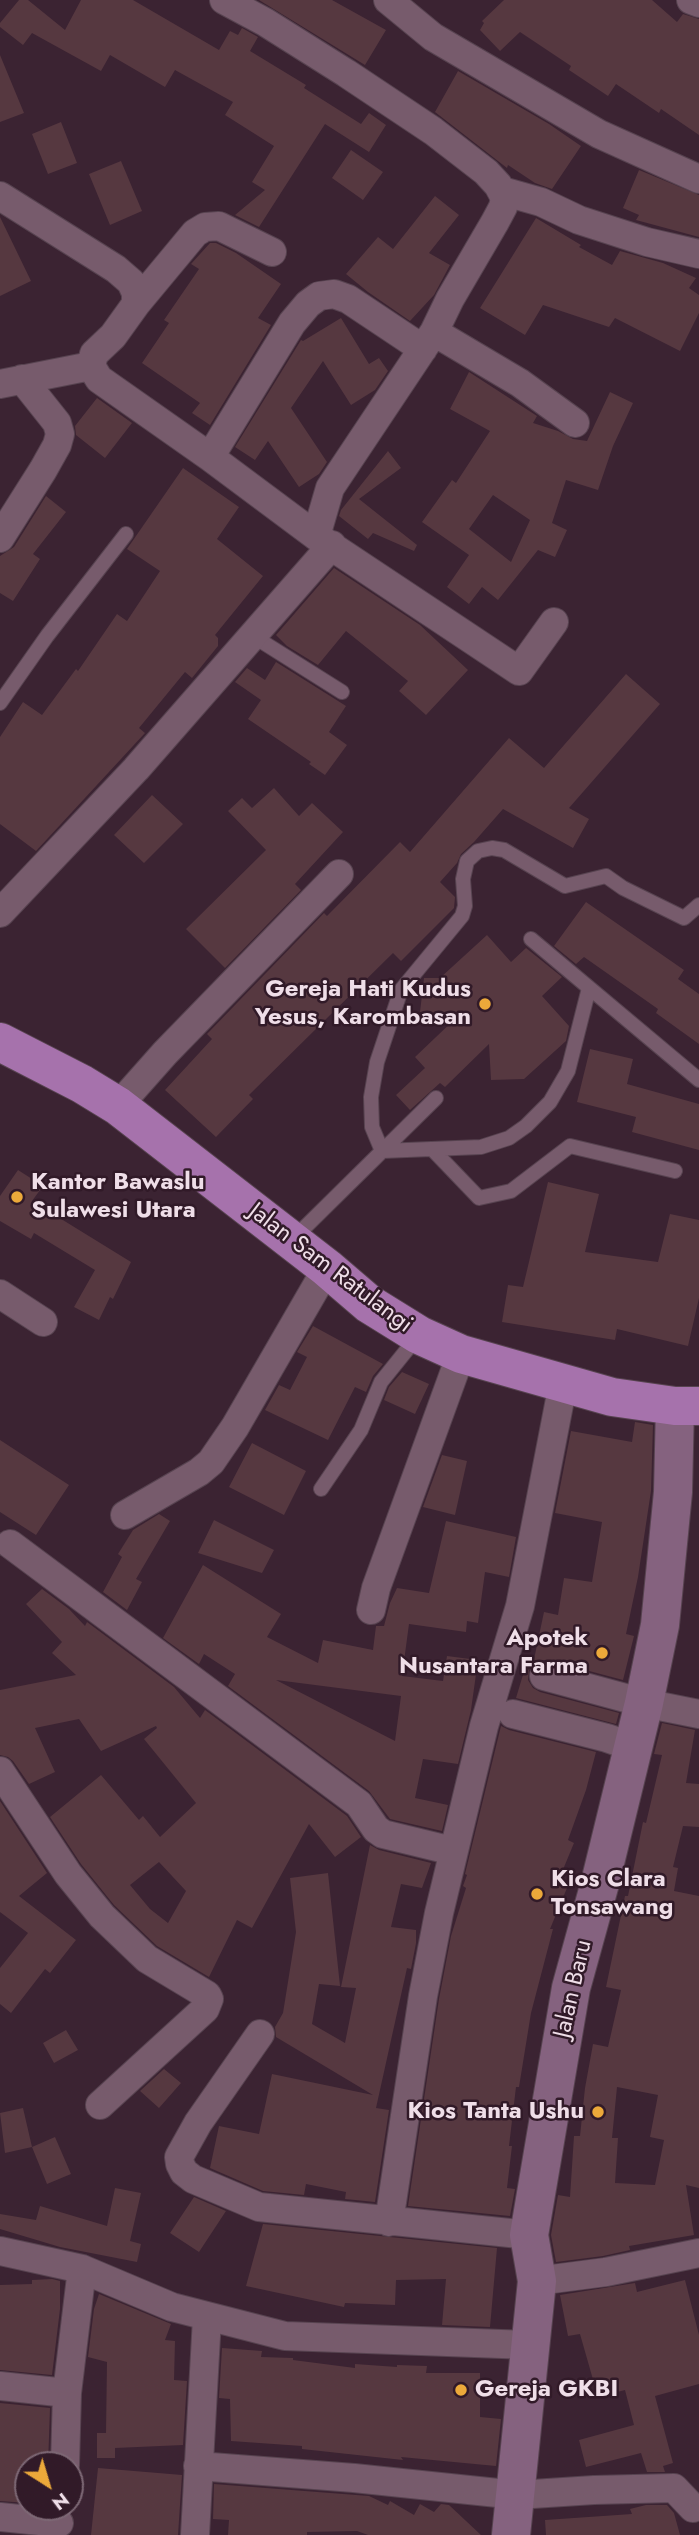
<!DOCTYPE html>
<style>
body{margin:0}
#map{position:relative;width:699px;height:2535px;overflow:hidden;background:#3b2332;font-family:Jost,sans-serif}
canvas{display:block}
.north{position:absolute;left:14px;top:2451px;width:70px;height:70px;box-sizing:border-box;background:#311a28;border:2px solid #7d6875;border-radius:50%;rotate:143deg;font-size:19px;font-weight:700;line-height:28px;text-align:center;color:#efdee8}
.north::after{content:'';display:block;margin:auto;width:24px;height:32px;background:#eca93a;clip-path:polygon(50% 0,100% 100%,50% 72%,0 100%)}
</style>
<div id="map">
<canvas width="699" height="2535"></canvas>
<div class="north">N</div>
</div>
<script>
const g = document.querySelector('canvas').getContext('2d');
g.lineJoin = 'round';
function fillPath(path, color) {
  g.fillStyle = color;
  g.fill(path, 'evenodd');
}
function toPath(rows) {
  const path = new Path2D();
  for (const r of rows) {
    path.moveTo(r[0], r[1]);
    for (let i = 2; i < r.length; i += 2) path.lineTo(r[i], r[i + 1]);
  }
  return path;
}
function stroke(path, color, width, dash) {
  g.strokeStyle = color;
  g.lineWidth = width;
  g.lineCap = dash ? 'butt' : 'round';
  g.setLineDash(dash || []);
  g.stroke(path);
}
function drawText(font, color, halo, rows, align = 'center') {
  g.font = font + ' Jost,sans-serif';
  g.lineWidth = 5;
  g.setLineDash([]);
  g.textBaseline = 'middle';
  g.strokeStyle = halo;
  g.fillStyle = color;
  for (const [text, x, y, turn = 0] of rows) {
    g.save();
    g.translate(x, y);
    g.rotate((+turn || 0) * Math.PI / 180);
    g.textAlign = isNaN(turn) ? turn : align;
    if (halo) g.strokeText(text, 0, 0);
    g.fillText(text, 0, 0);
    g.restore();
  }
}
const building = toPath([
 [19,0,28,0,65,30,81,0,133,0,219,50,230,31,238,35,242,28,258,37,250,51,306,85,304,88,361,124,369,113,386,125,369,152,325,124,259,227,235,215,265,190,252,182,274,146,225,115,233,102,175,70,165,87,110,55,101,71,32,33,23,45,0,27,0,23],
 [259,0,332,0,386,30,365,65],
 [504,0,652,0,677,22,683,14,699,19,699,135,661,109,659,113,616,84,608,96,569,70,571,66,520,32,500,51,480,30,484,23,482,21],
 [0,55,24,113,0,122],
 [458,71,549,124,581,146,552,189,535,183,508,165,507,168,435,112],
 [61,122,77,163,48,174,32,134],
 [351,150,383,172,363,200,332,178],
 [121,161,142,211,110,225,89,174],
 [639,170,699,195,699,237,636,220,639,215,623,208],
 [435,196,459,215,429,253,450,265,434,295,410,321,368,292,346,274,378,237,393,249],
 [0,217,31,281,0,296],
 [536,218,581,245,579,247,612,265,620,251,663,263,696,278,689,288,699,295,699,313,680,351,615,318,609,327,543,305,525,335,480,308],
 [210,243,216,243,236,253,281,284,258,318,271,325,210,425,192,413,200,403,142,363,169,323,164,320,199,269,191,264],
 [341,318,369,364,379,358,388,371,375,390,351,405,323,361,291,408,327,462,319,474,299,487,268,441,255,460,235,447,301,340,303,341],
 [469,372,537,416,533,423,558,431,573,439,587,441,610,392,633,403,613,446,598,490,566,480,552,523,567,530,555,557,538,550,498,600,482,587,469,604,447,587,469,555,422,522,452,480,456,483,490,431,450,409],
 [493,495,530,520,511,562,469,529],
 [97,398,132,423,105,458,76,435,75,426],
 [388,451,401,468,359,499,417,545,414,551,373,533,368,539,339,516,341,510],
 [183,468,239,507,217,539,263,576,215,635,218,638,218,646,192,678,185,672,139,728,145,733,36,851,0,824,0,737,23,702,42,715,76,669,78,671,117,614,127,621,160,571,127,549],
 [46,496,66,512,33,554,40,559,13,601,0,593,0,556,14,547],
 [334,568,420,625,468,670,426,715,399,691,408,681,346,631,318,665,287,646,276,635],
 [276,662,346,706,329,732,347,745,325,775,309,764,311,762,248,719,261,700,235,682,247,668,265,680],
 [626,674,660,704,569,808,589,819,573,848,503,809,474,842,461,854,457,863,440,882,455,897,454,908,401,961,393,953,249,1095,253,1099,216,1137,165,1090,212,1039,207,1034,324,913,327,916,400,842,410,852,509,738,544,768],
 [274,788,299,816,312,803,343,832,295,884,301,890,225,968,186,929,266,850,228,811,242,798,252,808],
 [152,795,183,824,144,863,114,835],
 [586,902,684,970,678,979,699,994,699,1044,656,1013,658,1009,584,957,576,964,554,946],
 [487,935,511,962,526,948,562,977,542,996,569,1026,566,1041,524,1079,491,1080,489,1044,445,1087,440,1083,410,1110,396,1095,425,1068,415,1057,457,1017,420,1012,424,978,440,978],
 [590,1049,633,1059,627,1084,699,1104,699,1150,632,1132,636,1117,577,1102],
 [18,1170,43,1186,32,1201,131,1262,113,1299,110,1297,99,1320,74,1307,95,1270,34,1233,31,1239,0,1221,0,1196],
 [548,1182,599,1194,585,1252,658,1262,670,1214,699,1220,699,1298,688,1346,617,1329,615,1340,502,1322,508,1285,523,1287],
 [313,1326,383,1364,373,1376,366,1392,355,1387,328,1440,265,1410,279,1385,290,1390,307,1357,297,1352],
 [402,1372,429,1384,415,1414,384,1400,389,1387],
 [635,1422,653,1425,651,1491,638,1577,626,1634,634,1636,623,1680,548,1660,540,1660,533,1664,544,1612,558,1615,564,1578,592,1582,602,1522,555,1513,571,1431,632,1442],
 [0,1440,69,1485,36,1535,0,1512],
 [252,1443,306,1471,284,1515,229,1487],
 [442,1455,467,1461,455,1515,423,1507],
 [159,1514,170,1521,136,1579,142,1582,127,1610,103,1592,122,1557,118,1554,133,1530],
 [214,1520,274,1550,262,1573,198,1553],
 [446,1521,516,1537,509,1577,485,1572,478,1623,467,1621,466,1632,409,1624,402,1676,443,1681,447,1656,478,1660,471,1710,458,1764,423,1759,415,1798,448,1805,442,1831,390,1819,369,1791,228,1686,235,1674,204,1654,199,1664,163,1638,203,1565,281,1614,267,1637,318,1663,323,1640,373,1650,376,1626,384,1626,390,1603,397,1588,429,1593],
 [276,1680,401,1696,395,1741],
 [42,1589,69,1609,85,1626,87,1622,174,1687,200,1718,205,1710,347,1816,361,1837,335,1857,309,1824,252,1928,237,1920,209,1977,157,1946,114,1905,81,1864,50,1817,101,1775,139,1820,143,1816,160,1837,196,1803,144,1739,157,1728,156,1726,101,1751,79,1719,35,1728,55,1772,29,1784,13,1761,8,1757,0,1755,0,1690,76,1675,52,1653,62,1642,26,1604],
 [159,1862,186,1891,168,1923,150,1909,130,1885],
 [525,1668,529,1670,528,1680,533,1688,540,1692,619,1713,616,1724,516,1698],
 [662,1723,695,1730,686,1783,699,1784,699,1827,683,1826,673,1867,678,1868,674,1891,699,1896,699,2188,686,2185,694,2235,629,2246,630,2250,603,2256,556,2262,551,2235,558,2195,570,2197,574,2136,580,2136,585,2088,593,2044,608,2047,621,1990,606,1987,625,1896,628,1896,643,1822,646,1823,662,1755,654,1754],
 [617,2087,658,2095,650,2137,664,2140,655,2185,615,2183,618,2138,612,2138],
 [501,1726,509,1730,596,1752,586,1790,568,1840,574,1843,557,1884,567,1888,550,1929,553,1929,531,2013,519,2087,516,2087,509,2146,512,2146,507,2188,515,2189,510,2216,408,2206,439,1999,451,1936,466,1888,463,1886,467,1875,465,1874],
 [0,1801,47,1873,19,1896,76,1940,50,1973,45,1969,11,2013,0,2004,0,1968,28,1933,0,1912],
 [370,1845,379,1850,431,1863,422,1888,401,1884,391,1927,416,1930,416,1943,411,1969,407,1968,376,2108,389,2110,375,2202,345,2199,346,2192,306,2184,304,2195,263,2191,210,2168,219,2126,259,2134,272,2074,373,2095,276,2037,275,2027,283,2013,296,1932,290,1878,328,1873,340,1986,319,1984,312,2024,345,2043,356,1988,341,1987],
 [66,2030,78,2050,54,2063,43,2043],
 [164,2069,181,2083,159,2108,140,2091],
 [23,2108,32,2147,5,2153,0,2113],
 [55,2137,71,2174,47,2184,32,2147],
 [115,2188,141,2193,130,2241,141,2244,137,2262,60,2247,0,2229,0,2214,36,2220,40,2206,107,2226],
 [194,2197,226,2211,199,2252,170,2233],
 [263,2224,497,2248,490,2327,442,2325,446,2279,396,2280,395,2305,345,2303,344,2307,246,2286],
 [52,2279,60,2281,60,2309,52,2375,0,2370,0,2285,32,2284,32,2280],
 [685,2280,699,2335,699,2384,655,2396,673,2463,663,2466,665,2472,647,2472,641,2453,586,2467,579,2440,634,2425,625,2390,598,2397,580,2334,568,2336,560,2295,635,2283,637,2292],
 [99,2294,171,2324,165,2340,175,2341,174,2380,187,2381,183,2445,115,2448,115,2458,97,2458,97,2433,106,2433,107,2362,88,2357,94,2309],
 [222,2348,262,2351,261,2357,293,2358,293,2360,355,2368,355,2364,397,2367,397,2365,427,2366,426,2373,480,2373,480,2417,501,2419,496,2466,401,2457,403,2460,302,2449,302,2446,231,2441,230,2399,219,2398],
 [0,2403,50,2408,48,2465,28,2465,28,2503,0,2501],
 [98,2468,182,2475,178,2535,91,2535],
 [214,2484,369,2496,388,2505,390,2501,414,2515,420,2504,434,2512,441,2504,449,2505,481,2535,368,2535,357,2531,307,2532,307,2535,228,2535,229,2520,213,2519],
 [646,2505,667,2505,674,2513,680,2535,546,2535,545,2520,632,2514,630,2509]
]);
const lane = toPath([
 [253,636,342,692],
 [0,703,47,636,126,534],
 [531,939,699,1080],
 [589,988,568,1071,550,1102,526,1126,509,1138,481,1147,382,1151,372,1127,371,1097,377,1062,401,990,462,916,465,906,463,879,467,861,478,851,492,848,504,850,565,886,606,876,623,888,684,918,699,905],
 [432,1149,479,1198,511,1191,570,1146,675,1171],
 [292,1240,436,1098],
 [321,1489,361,1430,381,1382,418,1336]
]);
const street = toPath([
 [224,0,265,22,346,73,433,131,486,172,498,185,505,198,503,207,495,222,450,299,434,332,330,488,316,536],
 [388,0,433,37,599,134,699,179],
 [691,0,699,3],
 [502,191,541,202,579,220,647,242,699,254],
 [0,196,116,269,131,282,136,293,136,304,113,336,94,354,91,366,99,379,210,457,316,536,519,671,554,622],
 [136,304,195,233,205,227,219,226,272,252],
 [434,332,520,383,575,423],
 [0,384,91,366],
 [210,457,292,323,308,304,319,296,334,294,348,299,423,349],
 [0,538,43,470,57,445,60,434,57,423,22,379],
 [0,913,136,769,332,545],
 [118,1106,165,1053,339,874],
 [0,1294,43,1322],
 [125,1515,199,1472,211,1462,235,1427,327,1268],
 [10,1544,359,1804,376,1829,383,1834,453,1851],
 [371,1610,376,1588,461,1354],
 [544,1676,644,1703,699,1714],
 [513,1714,607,1738,633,1747],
 [0,1771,68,1874,102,1916,147,1959,207,1995,209,1999,205,2009,100,2105],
 [260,2034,198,2123,179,2157,180,2164,184,2172,193,2179,259,2207,529,2235],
 [389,2222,423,1996,439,1913,484,1726,520,1606,563,1384],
 [0,2251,82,2269,172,2307,285,2336,529,2345],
 [537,2281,606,2272,699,2253],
 [0,2386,67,2393],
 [65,2465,67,2393,82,2269],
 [198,2466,354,2478,517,2495,594,2490,674,2488,693,2508],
 [0,2517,59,2523],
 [195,2535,207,2318]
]);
const secondary = toPath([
 [511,2535,537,2281,529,2235,571,1988,600,1883,644,1703,660,1625,673,1492,675,1406]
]);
const highway = toPath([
 [0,1042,82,1084,118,1106,327,1268,369,1304,419,1335,461,1354,612,1397,675,1406,699,1406]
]);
const markers = [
 [485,1004,7,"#eca93a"],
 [17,1197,7,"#eca93a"],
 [602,1653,7,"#eca93a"],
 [537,1894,7,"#eca93a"],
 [598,2112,7,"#eca93a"],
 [461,2390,7,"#eca93a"]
];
const poiNames = [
 ["Gereja Hati Kudus",471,990],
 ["Yesus, Karombasan",471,1018],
 ["Kantor Bawaslu",31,1183,"left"],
 ["Sulawesi Utara",31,1211,"left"],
 ["Apotek",588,1639],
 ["Nusantara Farma",588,1667],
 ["Kios Clara",551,1880,"left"],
 ["Tonsawang",551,1908,"left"],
 ["Kios Tanta Ushu",584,2112],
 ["Gereja GKBI",475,2390,"left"]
];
const streetNames = [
 ["Jalan Sam Ratulangi",330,1269,37],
 ["Jalan Baru",574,1989,-77]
];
fillPath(building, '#563840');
stroke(lane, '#574350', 16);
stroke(street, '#574350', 30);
stroke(secondary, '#574350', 40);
stroke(highway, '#574350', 40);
stroke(lane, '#775b6c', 14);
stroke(street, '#775b6c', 28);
stroke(secondary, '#85627f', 38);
stroke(highway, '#a672ac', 38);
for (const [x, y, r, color] of markers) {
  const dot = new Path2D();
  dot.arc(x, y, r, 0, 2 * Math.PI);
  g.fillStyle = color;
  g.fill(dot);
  stroke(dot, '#311a28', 2.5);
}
drawText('bold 24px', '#efdee8', '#311a28', poiNames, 'right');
drawText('24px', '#efdee8', '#311a28', streetNames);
</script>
